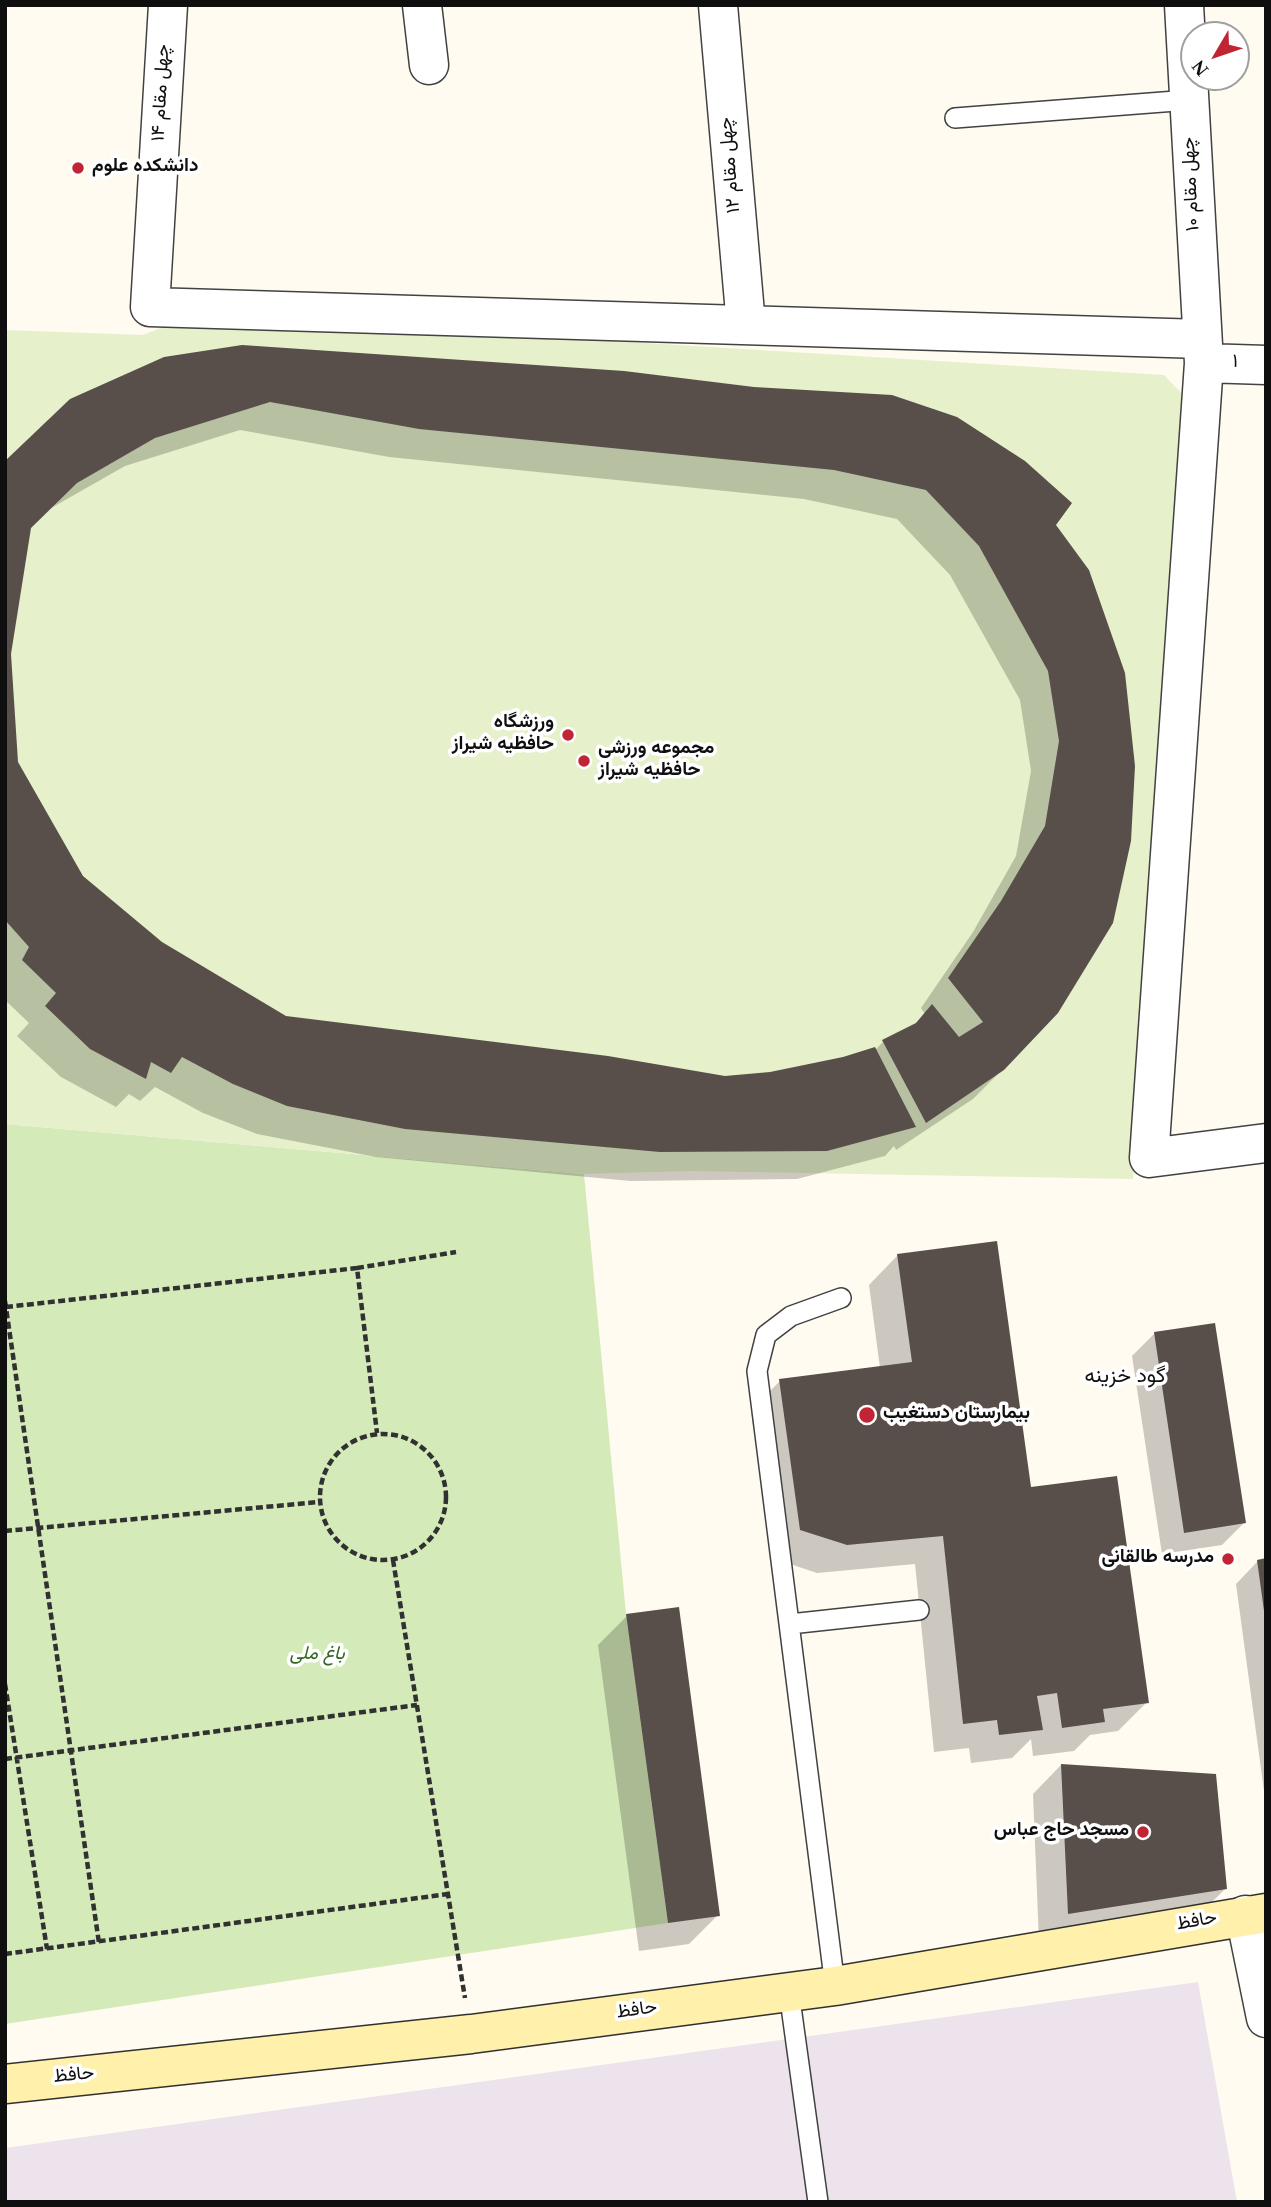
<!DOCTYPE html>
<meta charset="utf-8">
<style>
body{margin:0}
#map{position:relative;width:1271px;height:2207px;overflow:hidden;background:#fffbf0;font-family:Georgia,serif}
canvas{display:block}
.frame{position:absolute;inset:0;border:7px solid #0f0f0f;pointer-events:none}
.north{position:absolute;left:1180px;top:21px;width:70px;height:70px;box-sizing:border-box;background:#fff;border:2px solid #9f9f9f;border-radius:50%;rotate:231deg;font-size:19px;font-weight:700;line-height:28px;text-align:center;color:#0f0f0f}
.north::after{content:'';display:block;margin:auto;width:24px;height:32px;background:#c12534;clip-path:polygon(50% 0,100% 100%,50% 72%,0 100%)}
</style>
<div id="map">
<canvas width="1271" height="2207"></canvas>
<div class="frame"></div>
<div class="north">N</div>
</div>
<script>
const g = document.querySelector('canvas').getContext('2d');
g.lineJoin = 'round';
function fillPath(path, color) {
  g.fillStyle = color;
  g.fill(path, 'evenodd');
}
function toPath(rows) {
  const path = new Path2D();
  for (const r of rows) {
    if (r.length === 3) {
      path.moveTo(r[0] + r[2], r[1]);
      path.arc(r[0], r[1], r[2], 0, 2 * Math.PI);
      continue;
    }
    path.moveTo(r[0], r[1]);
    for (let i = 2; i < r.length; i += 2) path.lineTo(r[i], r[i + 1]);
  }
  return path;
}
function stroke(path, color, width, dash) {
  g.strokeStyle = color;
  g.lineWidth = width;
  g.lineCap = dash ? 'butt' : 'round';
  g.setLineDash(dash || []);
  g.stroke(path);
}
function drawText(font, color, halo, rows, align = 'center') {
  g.font = font + ' Georgia,Vazirmatn,serif';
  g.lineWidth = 7;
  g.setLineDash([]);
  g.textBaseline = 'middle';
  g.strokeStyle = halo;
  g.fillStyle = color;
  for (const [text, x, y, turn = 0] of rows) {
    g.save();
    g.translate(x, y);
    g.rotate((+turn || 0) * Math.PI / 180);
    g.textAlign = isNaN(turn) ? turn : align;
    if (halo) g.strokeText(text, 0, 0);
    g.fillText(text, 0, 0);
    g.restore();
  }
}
const industrial = toPath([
 [1198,1982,1237,2202,5,2202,5,2148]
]);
const green = toPath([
 [5,1124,584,1174,626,1614,668,1923,5,2024]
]);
const pitch = toPath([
 [193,315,1164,375,1187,399,1133,1179,692,1171,584,1174,5,1124,5,330,143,335]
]);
const shadow = toPath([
 [624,373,1054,525,1123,673,1003,1069,973,1099,896,1150,894,1146,885,1156,797,1179,630,1181,376,1157,257,1134,203,1113,155,1087,140,1101,129,1094,116,1107,61,1077,17,1036,29,1023,5,1000,5,462,71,400],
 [240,430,389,457,804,499,897,519,950,575,1020,700,1031,771,1016,856,973,932,921,1008,925,1014,911,1028,883,1042,876,1049,844,1058,771,1074,724,1077,285,1018,160,944,82,877,16,762,10,654,29,528,46,511,125,466],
 [897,1256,1030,1489,1147,1702,1118,1731,1090,1735,1074,1751,1033,1756,1031,1739,1012,1758,971,1763,969,1748,934,1752,915,1564,817,1573,772,1558,751,1410,780,1381,880,1368,869,1285],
 [1155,1333,1244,1523,1222,1545,1162,1554,1132,1356],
 [1266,1560,1266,1806,1236,1584,1258,1561],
 [627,1616,718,1915,689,1944,639,1951,598,1645],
 [1061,1765,1226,1888,1197,1917,1039,1942,1033,1794]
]);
const building = toPath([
 [242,345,624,371,754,387,892,395,957,417,1025,461,1072,503,1056,525,1089,570,1125,673,1135,766,1131,841,1113,923,1058,1013,1004,1070,926,1123,882,1040,916,1023,932,1004,959,1037,983,1022,948,978,1001,901,1045,826,1059,741,1048,671,979,546,926,490,834,470,419,429,270,402,155,438,77,483,31,528,11,654,18,762,83,876,162,942,286,1016,608,1056,725,1076,770,1072,843,1057,875,1047,916,1127,827,1151,660,1152,405,1129,287,1106,233,1084,182,1057,171,1073,151,1062,146,1079,90,1049,45,1006,56,993,22,960,29,947,5,920,5,461,70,399,164,357],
 [997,1241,1031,1487,1117,1476,1149,1703,1103,1709,1105,1722,1062,1728,1057,1693,1037,1696,1043,1730,999,1735,997,1720,963,1724,943,1536,847,1545,800,1530,779,1379,912,1362,897,1254],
 [1215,1323,1246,1523,1184,1533,1154,1332],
 [1266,1558,1266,1611,1264,1611,1257,1560],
 [679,1607,720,1916,668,1923,626,1614],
 [1061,1764,1216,1774,1227,1889,1068,1914]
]);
const path = toPath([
 [357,1268,456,1252],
 [5,1301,99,1943],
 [6,1307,357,1268,377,1433],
 [383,1497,63],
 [5,1531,319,1502],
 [393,1560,465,1998],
 [5,1684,47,1949],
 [5,1759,417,1705],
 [5,1954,448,1894]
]);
const service = toPath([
 [955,118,1189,100],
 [790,1624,919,1610],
 [835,1986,757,1371,766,1335,791,1316,841,1298],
 [789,1992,818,2202]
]);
const minor = toPath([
 [168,5,150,307,1202,339],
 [422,5,429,65],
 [718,5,746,325],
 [1184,5,1204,363,1149,1158,1266,1143],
 [1204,363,1266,365]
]);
const tertiary = toPath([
 [1245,1915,1266,2018]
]);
const secondary = toPath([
 [5,2084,471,2034,835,1986,1266,1913]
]);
const markers = [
 [78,168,7,"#c12534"],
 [568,735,7,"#c12534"],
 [584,761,7,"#c12534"],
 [867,1415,9,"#c12534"],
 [1228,1559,7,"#c12534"],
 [1143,1832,7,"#c12534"]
];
const streetNames = [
 ["چهل مقام ۱۴",163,93,-87],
 ["چهل مقام ۱۲",732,165,-95],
 ["چهل مقام ۱۰",1193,184,-93],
 ["۱",1235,364,2],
 ["حافظ",1197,1923,-10],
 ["حافظ",637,2012,-8],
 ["حافظ",74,2077,-6]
];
const poiNames = [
 ["دانشکده علوم",92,168],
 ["ورزشگاه",554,724,"right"],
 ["حافظیه شیراز",554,746,"right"],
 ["مجموعه ورزشی",598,750],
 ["حافظیه شیراز",598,772],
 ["بیمارستان دستغیب",883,1415],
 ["مدرسه طالقانی",1214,1559,"right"],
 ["مسجد حاج عباس",1129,1832,"right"]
];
const parkNames = [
 ["باغ ملی",317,1656]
];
const neighbourhoodNames = [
 ["گود خزینه",1125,1379]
];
fillPath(industrial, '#ece3ed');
fillPath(green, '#d5eab9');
fillPath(pitch, '#e6f1cb');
fillPath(shadow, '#0003');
fillPath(building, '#584f4b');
stroke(service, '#424242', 22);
stroke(minor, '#424242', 41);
stroke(tertiary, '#424242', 41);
stroke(secondary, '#313131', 41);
stroke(path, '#313131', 4.5, [7, 3.5]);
stroke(service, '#fff', 19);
stroke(minor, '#fff', 38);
stroke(tertiary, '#fff', 38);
stroke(secondary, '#fff1ab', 38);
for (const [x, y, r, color] of markers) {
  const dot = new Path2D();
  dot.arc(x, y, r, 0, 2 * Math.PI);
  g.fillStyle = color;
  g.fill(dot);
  stroke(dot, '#fff', 2.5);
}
drawText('19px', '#0f0f0f', '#fff', streetNames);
drawText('bold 19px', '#0f0f0f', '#fff', poiNames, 'left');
drawText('italic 19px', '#31681e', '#fff', parkNames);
drawText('21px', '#0f0f0f', '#fff', neighbourhoodNames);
</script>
